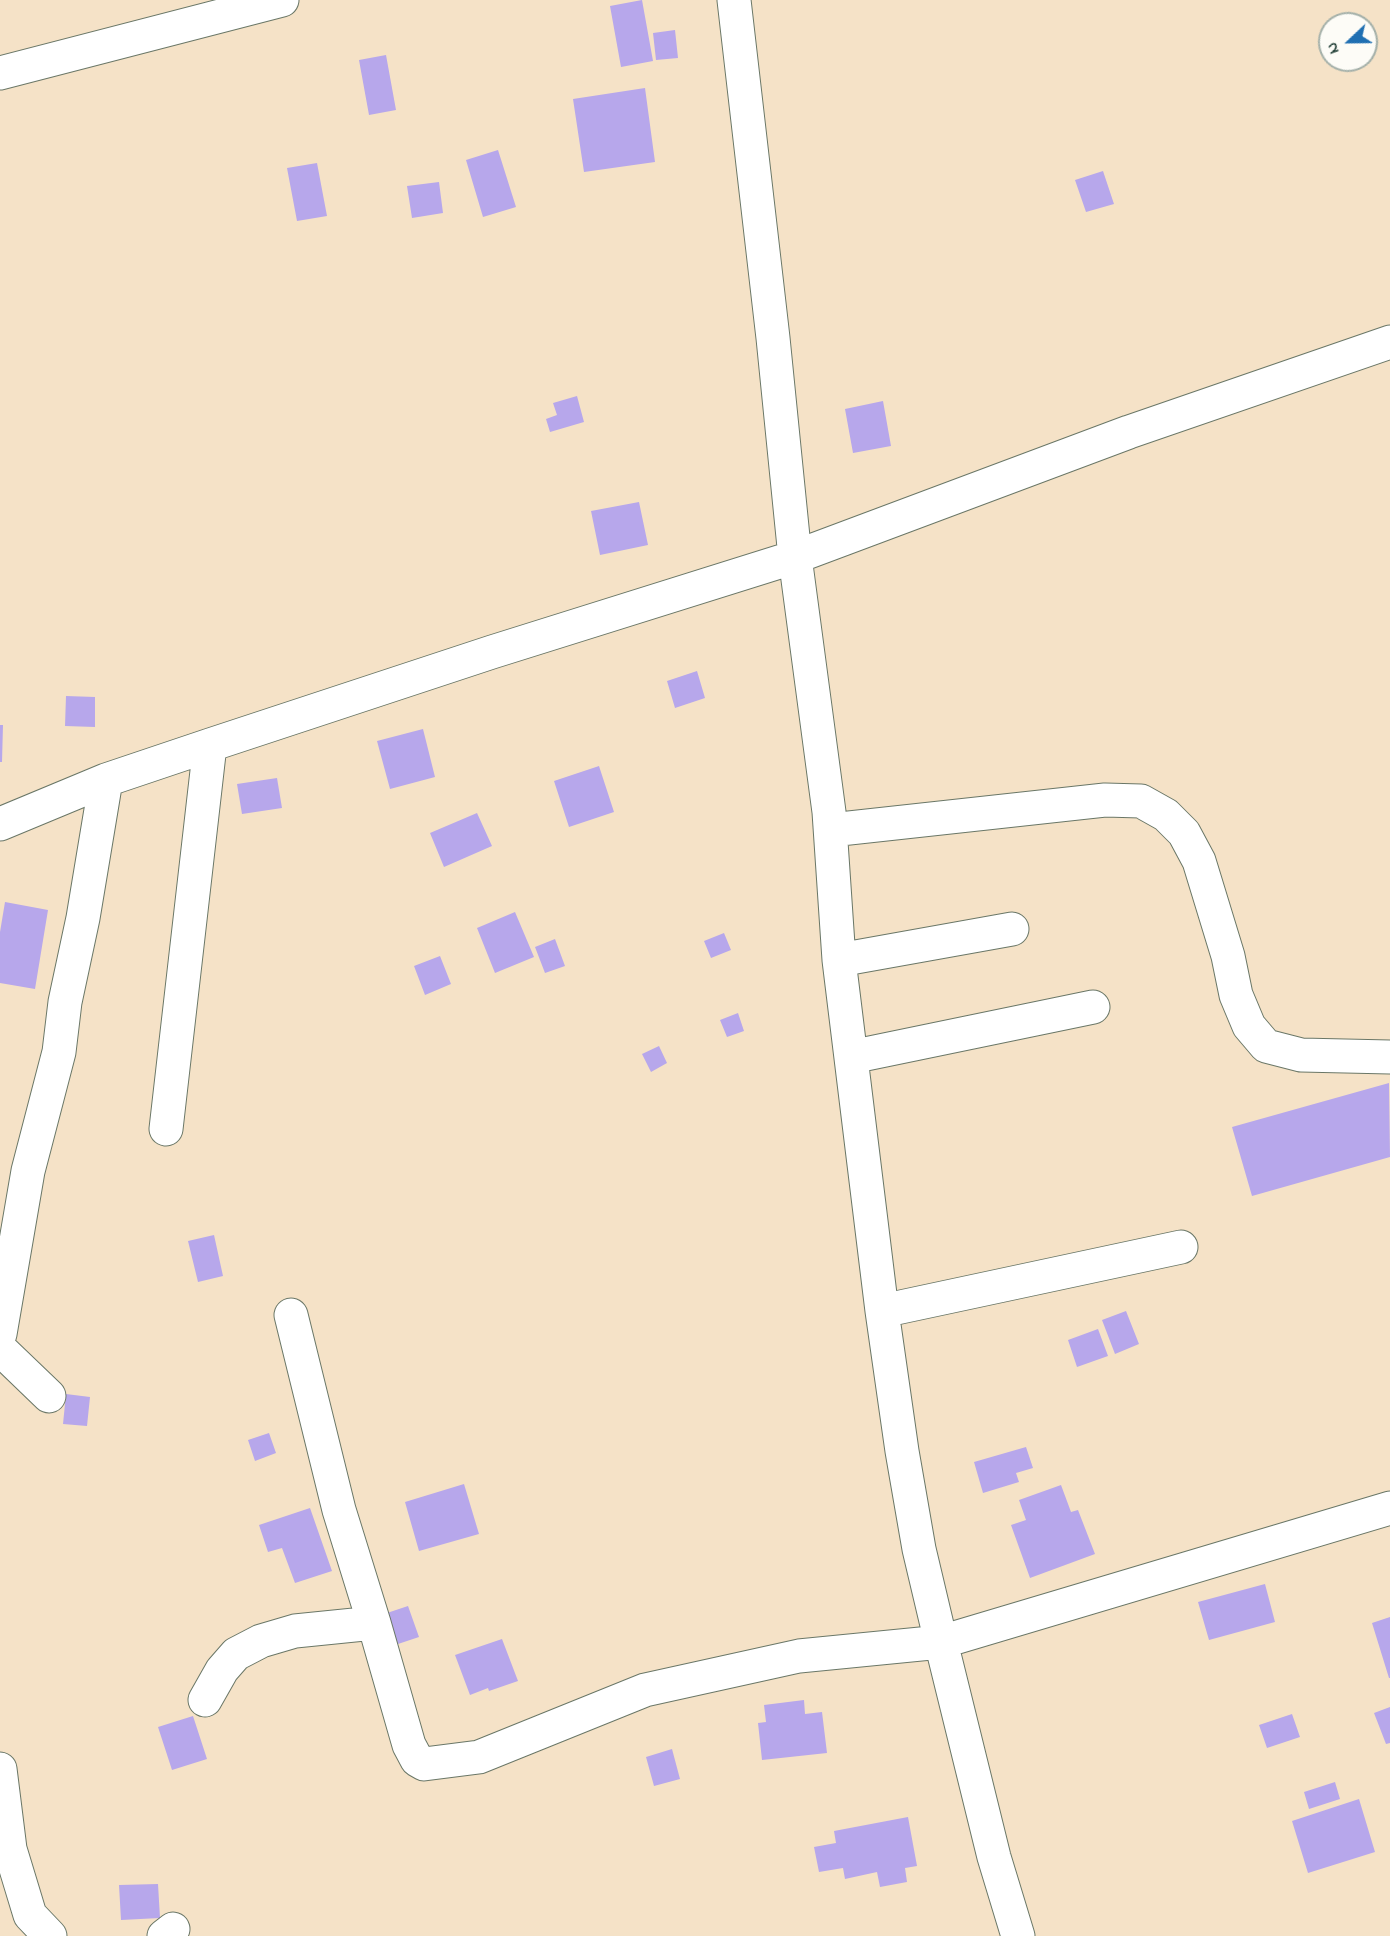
<!DOCTYPE html>
<style>
body{margin:0}
#map{position:relative;width:1390px;height:1936px;overflow:hidden;background:#f5e2c7;font-family:"Indie Flower",sans-serif}
canvas{display:block}
.north{position:absolute;left:1318px;top:12px;width:60px;height:60px;box-sizing:border-box;background:#fdfcf7;border:2px solid #a4b0a9;border-radius:50%;rotate:248deg;font-size:16px;font-weight:700;line-height:24px;text-align:center;color:#1f3d34}
.north::after{content:'';display:block;margin:auto;width:21px;height:27px;background:#1f6fb2;clip-path:polygon(50% 0,100% 100%,50% 72%,0 100%)}
</style>
<div id="map">
<canvas width="1390" height="1936"></canvas>
<div class="north">N</div>
</div>
<script>
const g = document.querySelector('canvas').getContext('2d');
g.lineJoin = 'round';
function fillPath(path, color) {
  g.fillStyle = color;
  g.fill(path, 'evenodd');
}
function toPath(rows) {
  const path = new Path2D();
  for (const r of rows) {
    path.moveTo(r[0], r[1]);
    for (let i = 2; i < r.length; i += 2) path.lineTo(r[i], r[i + 1]);
  }
  return path;
}
function stroke(path, color, width, dash) {
  g.strokeStyle = color;
  g.lineWidth = width;
  g.lineCap = dash ? 'butt' : 'round';
  g.setLineDash(dash || []);
  g.stroke(path);
}
const building = toPath([
 [642,0,653,61,621,67,610,6],
 [675,30,678,58,656,60,653,33],
 [386,55,396,110,369,115,359,60],
 [645,88,655,162,584,172,573,99],
 [498,150,516,207,483,217,466,160],
 [317,163,327,216,297,221,287,168],
 [1103,171,1114,204,1086,212,1075,180],
 [439,182,443,213,412,218,407,186],
 [577,396,584,422,550,432,546,419,557,415,553,403],
 [883,401,891,446,853,453,845,409],
 [639,502,648,545,600,555,591,511],
 [697,671,705,698,675,708,667,681],
 [66,696,95,697,95,727,65,726],
 [0,725,3,725,2,762,0,762],
 [423,729,435,777,390,789,377,741],
 [599,766,614,812,569,827,554,781],
 [277,778,282,808,242,814,237,784],
 [477,813,492,846,444,867,430,833],
 [5,902,48,910,35,989,0,983,0,932],
 [515,912,534,957,495,973,477,928],
 [724,933,731,950,711,958,704,941],
 [555,939,565,966,545,973,535,947],
 [440,956,451,984,425,995,414,966],
 [738,1013,744,1031,727,1037,720,1020],
 [659,1046,667,1063,651,1072,642,1054],
 [1389,1083,1390,1157,1252,1196,1232,1127],
 [214,1235,223,1276,198,1282,188,1241],
 [1126,1311,1139,1344,1115,1354,1102,1320],
 [1098,1329,1108,1356,1077,1367,1068,1340],
 [66,1394,90,1397,87,1426,63,1424],
 [269,1433,276,1453,255,1461,248,1440],
 [1026,1447,1033,1468,1016,1473,1019,1482,983,1493,974,1462],
 [464,1484,479,1534,419,1551,405,1502],
 [1061,1485,1071,1512,1078,1510,1095,1554,1030,1578,1011,1525,1026,1520,1019,1500],
 [310,1508,332,1571,295,1583,282,1548,268,1552,259,1525],
 [1265,1584,1275,1622,1209,1640,1198,1602],
 [408,1606,419,1637,392,1646,381,1615],
 [1390,1617,1390,1678,1389,1678,1372,1623],
 [502,1639,518,1681,489,1691,488,1688,470,1695,455,1655],
 [804,1700,805,1714,822,1712,827,1753,762,1760,758,1723,766,1722,764,1705],
 [1390,1707,1390,1743,1386,1744,1374,1713],
 [1292,1714,1300,1737,1267,1748,1259,1725],
 [193,1716,207,1759,172,1770,158,1727],
 [672,1749,680,1779,654,1786,646,1757],
 [1335,1782,1340,1799,1309,1809,1304,1792],
 [1359,1799,1375,1852,1308,1873,1292,1821],
 [908,1817,917,1866,905,1868,907,1882,880,1887,877,1872,845,1879,843,1868,819,1872,814,1847,836,1843,834,1831],
 [158,1884,160,1918,121,1920,119,1885]
]);
const minor = toPath([
 [734,0,773,338,795,557,829,812,839,960,882,1311,902,1451,919,1549,941,1642,994,1857,1018,1936],
 [0,73,282,0],
 [0,824,106,780,210,745,492,652,795,557,1129,432,1390,342],
 [831,830,1105,800,1141,801,1166,815,1184,833,1199,861,1228,956,1236,995,1249,1026,1266,1046,1301,1055,1390,1057],
 [839,960,1012,929],
 [851,1057,1093,1007],
 [166,1129,210,745],
 [882,1311,1181,1247],
 [291,1315,339,1510,374,1623,409,1745,417,1760,424,1764,479,1757,645,1690,799,1656,941,1642,1390,1508],
 [0,1334,28,1171,59,1052,65,1002,83,918,106,780],
 [0,1349,49,1396],
 [205,1700,222,1670,236,1654,261,1641,295,1631,374,1623],
 [0,1769,10,1849,30,1915,50,1936],
 [164,1936,173,1929]
]);
fillPath(building, '#b7a7eb');
stroke(minor, '#6a7767', 35);
stroke(minor, '#fff', 33);
</script>
